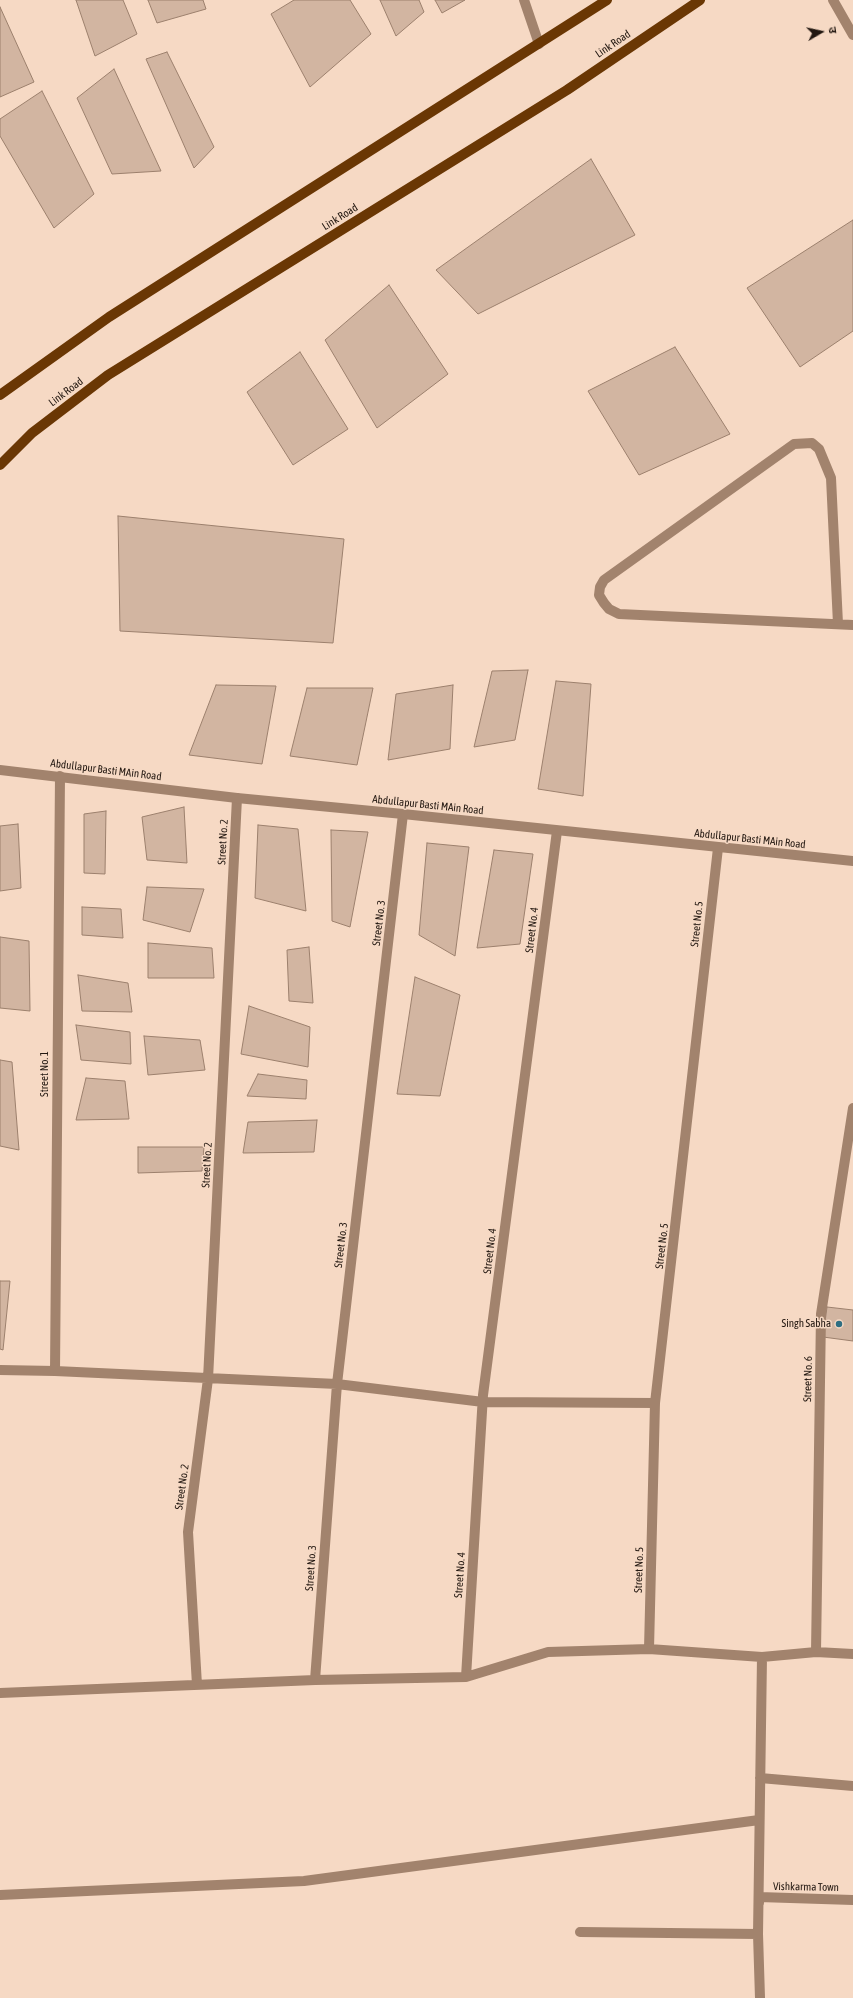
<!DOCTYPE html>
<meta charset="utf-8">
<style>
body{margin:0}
#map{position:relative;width:853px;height:1998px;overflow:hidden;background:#f6d9c4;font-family:"Asap Condensed","Noto Sans Devanagari",sans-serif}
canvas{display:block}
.north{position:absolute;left:801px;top:12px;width:40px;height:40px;-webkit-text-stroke:3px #f6d9c4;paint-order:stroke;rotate:81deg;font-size:11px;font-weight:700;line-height:16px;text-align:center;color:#221710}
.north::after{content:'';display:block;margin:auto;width:14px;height:18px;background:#221710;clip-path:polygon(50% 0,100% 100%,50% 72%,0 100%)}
</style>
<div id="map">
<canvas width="853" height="1998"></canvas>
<div class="north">उ</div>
</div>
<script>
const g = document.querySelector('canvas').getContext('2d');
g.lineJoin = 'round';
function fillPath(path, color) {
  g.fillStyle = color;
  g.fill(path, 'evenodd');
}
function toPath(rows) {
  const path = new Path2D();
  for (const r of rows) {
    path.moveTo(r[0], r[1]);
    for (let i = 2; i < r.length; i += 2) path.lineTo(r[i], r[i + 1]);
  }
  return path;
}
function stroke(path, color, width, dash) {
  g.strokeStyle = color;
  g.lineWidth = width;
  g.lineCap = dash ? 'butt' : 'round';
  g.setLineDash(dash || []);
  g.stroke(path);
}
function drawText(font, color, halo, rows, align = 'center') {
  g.font = font + ' "Asap Condensed",sans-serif';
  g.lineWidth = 3;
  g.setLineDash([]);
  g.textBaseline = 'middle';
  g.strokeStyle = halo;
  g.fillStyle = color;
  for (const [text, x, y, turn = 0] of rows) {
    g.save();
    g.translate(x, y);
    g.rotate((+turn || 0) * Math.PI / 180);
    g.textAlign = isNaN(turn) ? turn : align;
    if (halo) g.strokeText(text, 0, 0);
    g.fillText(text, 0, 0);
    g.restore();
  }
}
const building = toPath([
 [76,0,123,0,137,34,95,56,76,0],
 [148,0,203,0,206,9,157,23,148,0],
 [294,0,350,0,371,34,310,87,271,14,294,0],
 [380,0,419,0,424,12,396,36,380,0],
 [435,0,465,0,442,13,435,0],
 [0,7,34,82,0,97,0,7],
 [167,52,214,147,194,168,146,59,167,52],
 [114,69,161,171,112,174,77,98,114,69],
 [42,91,94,194,54,228,0,136,0,119,42,91],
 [591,159,635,235,478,314,436,270,591,159],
 [853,220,853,331,800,367,747,288,853,220],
 [389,285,448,374,377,428,325,340,389,285],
 [675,347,730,434,639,475,588,391,675,347],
 [300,352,348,429,293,465,247,392,300,352],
 [118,516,344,539,333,643,120,631,118,516],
 [528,670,515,740,474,747,492,671,528,670],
 [556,681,591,684,583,796,538,789,556,681],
 [216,685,276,686,262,764,189,755,216,685],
 [453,685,450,749,388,760,396,694,453,685],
 [307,688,373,688,357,765,290,756,307,688],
 [184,807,187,863,147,860,142,817,184,807],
 [106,811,105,874,84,873,84,814,106,811],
 [18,824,21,888,0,891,0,826,18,824],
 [258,825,298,829,306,911,255,898,258,825],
 [331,830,368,832,350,927,332,921,331,830],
 [427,843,469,847,455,956,419,935,427,843],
 [494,850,533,854,520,944,477,948,494,850],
 [147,887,204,889,190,932,143,920,147,887],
 [82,907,121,909,123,938,82,935,82,907],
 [0,937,29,941,30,1011,0,1008,0,937],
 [148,943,212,948,214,978,148,978,148,943],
 [309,947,313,1003,289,1001,287,950,309,947],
 [78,975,128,983,132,1012,82,1011,78,975],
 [415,977,460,995,440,1096,397,1094,415,977],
 [249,1006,310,1027,308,1067,241,1054,249,1006],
 [76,1025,130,1032,131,1064,81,1060,76,1025],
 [144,1036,200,1040,205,1070,148,1075,144,1036],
 [0,1060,12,1062,19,1150,0,1146,0,1060],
 [258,1074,307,1080,306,1099,247,1096,258,1074],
 [86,1078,125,1081,129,1119,76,1120,86,1078],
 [317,1120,314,1152,243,1153,248,1122,317,1120],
 [138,1147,204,1147,202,1171,138,1173,138,1147],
 [0,1281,10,1281,3,1350,0,1349,0,1281],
 [827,1307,853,1310,853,1341,823,1337,827,1307]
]);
const minor = toPath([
 [833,0,853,35],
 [838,624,831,478,819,449,812,443,794,444,604,580,600,587,599,595,604,603,609,609,619,614,853,625],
 [0,1370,55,1371,337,1384,483,1402,655,1403],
 [55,1371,60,776],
 [649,1649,655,1403,718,848],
 [816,1652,821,1314,853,1108],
 [466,1677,483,1395,557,831],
 [315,1680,337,1384,403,814],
 [197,1685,188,1532,208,1379,237,798],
 [0,1693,315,1680,466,1677,548,1652,649,1649,762,1657,816,1652,853,1654],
 [760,1778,853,1786],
 [0,1895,304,1881,759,1820],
 [759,1903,759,1897,853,1900],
 [580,1932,758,1934,758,1929],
 [760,1998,758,1934,762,1657]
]);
const tertiary = toPath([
 [524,0,539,44],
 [0,770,237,798,403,814,853,861]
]);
const primary = toPath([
 [0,395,109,317,607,0],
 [0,465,32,433,108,375,567,90,700,0]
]);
const markers = [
 [839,1324,4,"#2e6e82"]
];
const streetNames = [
 ["Link Road",613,44,-34],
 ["Link Road",340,217,-32],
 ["Link Road",66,392,-37],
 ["Abdullapur Basti MAin Road",106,770,7],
 ["Abdullapur Basti MAin Road",428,805,6],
 ["Abdullapur Basti MAin Road",750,839,6],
 ["Street No. 2",223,842,-87],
 ["Street No. 3",379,923,-83],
 ["Street No. 5",697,924,-84],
 ["Street No. 4",532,930,-83],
 ["Street No. 1",45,1074,-90],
 ["Street No. 2",207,1165,-87],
 ["Street No. 3",341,1245,-83],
 ["Street No. 5",662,1246,-83],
 ["Street No. 4",490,1251,-83],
 ["Street No. 6",808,1379,-89],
 ["Street No. 2",182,1487,-82],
 ["Street No. 3",311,1568,-86],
 ["Street No. 5",639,1570,-88],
 ["Street No. 4",460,1575,-86],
 ["Vishkarma Town",806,1887,1]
];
const poiNames = [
 ["Singh Sabha",831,1324]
];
fillPath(building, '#d2b5a1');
stroke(building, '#9c806d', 1);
stroke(minor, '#a2836d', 10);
stroke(tertiary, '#a2836d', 10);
stroke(primary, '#6a3704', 10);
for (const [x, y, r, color] of markers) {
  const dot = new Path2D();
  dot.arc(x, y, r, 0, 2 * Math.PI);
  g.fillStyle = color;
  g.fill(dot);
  stroke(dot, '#f6d9c4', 1.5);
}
drawText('11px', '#221710', '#f6d9c4', streetNames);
drawText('11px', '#221710', '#f6d9c4', poiNames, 'right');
</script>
